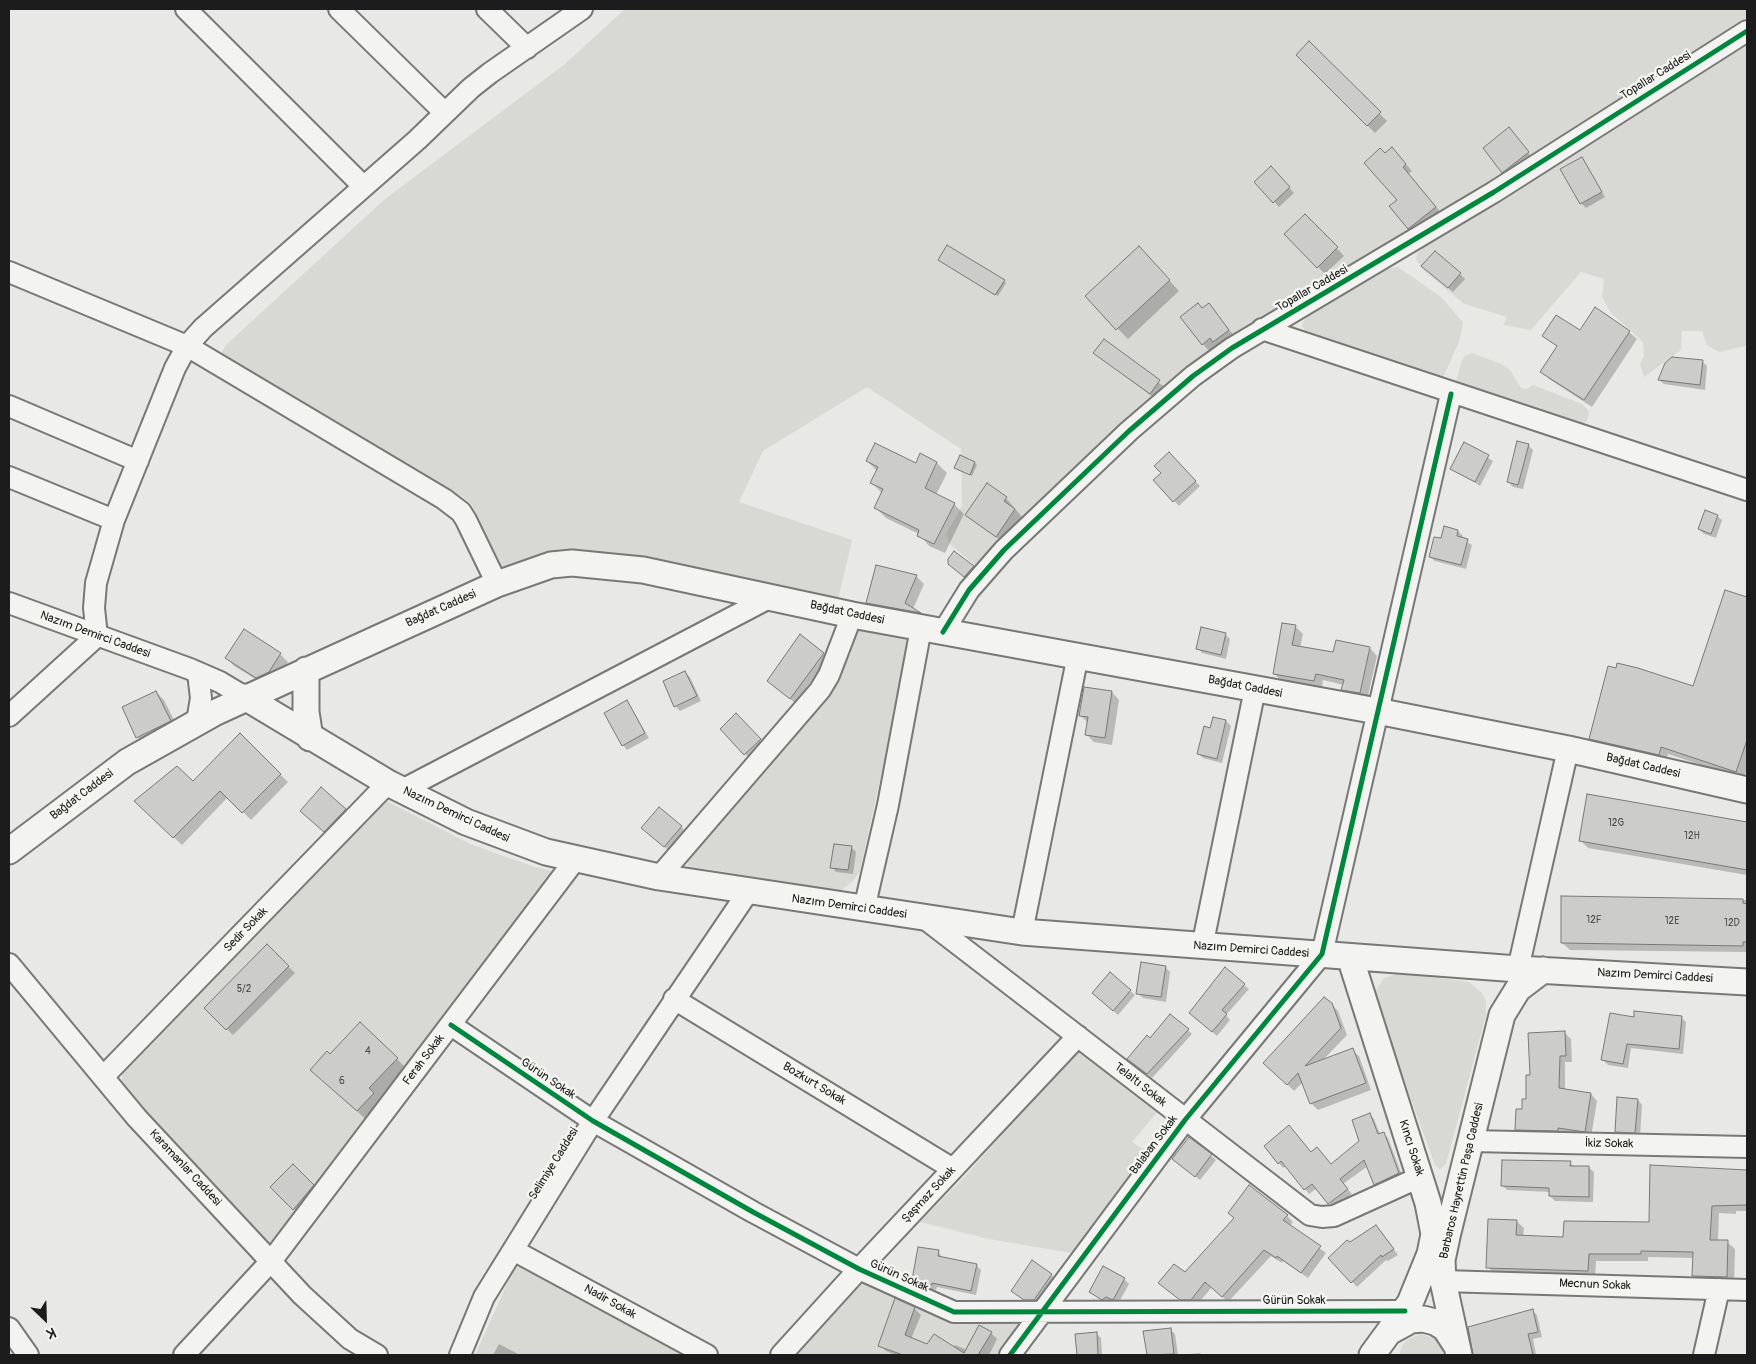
<!DOCTYPE html>
<meta charset="utf-8">
<style>
body{margin:0}
#map{position:relative;width:1756px;height:1364px;overflow:hidden;background:#e8e8e6;font-family:Pangolin,sans-serif}
canvas{display:block}
.frame{position:absolute;inset:0;border:10px solid #1c1c1c;pointer-events:none}
.north{position:absolute;left:20px;top:1294px;width:50px;height:50px;-webkit-text-stroke:4px #f6f6f2;paint-order:stroke;rotate:156deg;font-size:14px;font-weight:700;line-height:20px;text-align:center;color:#1c1c1c}
.north::after{content:'';display:block;margin:auto;width:18px;height:22px;background:#1c1c1c;clip-path:polygon(50% 0,100% 100%,50% 72%,0 100%)}
</style>
<div id="map">
<canvas width="1756" height="1364"></canvas>
<div class="frame"></div>
<div class="north">K</div>
</div>
<script>
const g = document.querySelector('canvas').getContext('2d');
g.lineJoin = 'round';
function fillPath(path, color) {
  g.fillStyle = color;
  g.fill(path, 'evenodd');
}
function toPath(rows) {
  const path = new Path2D();
  for (const r of rows) {
    path.moveTo(r[0], r[1]);
    for (let i = 2; i < r.length; i += 2) path.lineTo(r[i], r[i + 1]);
  }
  return path;
}
function stroke(path, color, width, dash) {
  g.strokeStyle = color;
  g.lineWidth = width;
  g.lineCap = dash ? 'butt' : 'round';
  g.setLineDash(dash || []);
  g.stroke(path);
}
function drawText(font, color, halo, rows, align = 'center') {
  g.font = font + ' Pangolin,sans-serif';
  g.lineWidth = 4.5;
  g.setLineDash([]);
  g.textBaseline = 'middle';
  g.strokeStyle = halo;
  g.fillStyle = color;
  for (const [text, x, y, turn = 0] of rows) {
    g.save();
    g.translate(x, y);
    g.rotate((+turn || 0) * Math.PI / 180);
    g.textAlign = isNaN(turn) ? turn : align;
    if (halo) g.strokeText(text, 0, 0);
    g.fillText(text, 0, 0);
    g.restore();
  }
}
const built = toPath([
 [625,9,1747,9,1747,17,1400,239,1270,313,1207,353,1094,452,976,566,952,546,948,541,946,534,962,506,961,449,867,387,763,451,739,502,852,540,838,600,608,552,550,551,501,567,472,505,463,497,223,358,221,354,226,345,385,199,565,64],
 [1747,45,1747,344,1745,346,1719,352,1707,345,1702,331,1682,331,1681,350,1644,377,1640,364,1644,356,1643,342,1611,313,1602,297,1604,279,1581,272,1531,330,1503,325,1507,317,1464,304,1422,269,1416,259,1418,252,1433,240],
 [1398,267,1441,297,1463,322,1459,342,1442,380,1311,339,1302,326,1307,314,1390,268],
 [1472,353,1501,364,1510,370,1521,388,1527,389,1533,385,1582,404,1589,411,1588,419,1584,424,1459,387,1456,385,1456,381,1462,360,1465,356],
 [860,626,912,635,860,871,854,880,841,891,688,866,687,859,837,675],
 [383,799,470,844,535,867,558,872,272,1250,126,1091,122,1083,122,1074],
 [1400,973,1469,982,1482,993,1486,1002,1486,1015,1446,1164,1440,1169,1435,1165,1375,1000,1375,992,1384,978],
 [1082,1043,1159,1110,1132,1142,1152,1155,1077,1254,989,1239,920,1222,970,1171],
 [521,1263,694,1355,475,1355,512,1273],
 [862,1281,950,1320,1025,1324,1000,1355,792,1355],
 [1421,1334,1435,1339,1441,1345,1444,1355,1399,1355,1402,1346,1407,1340]
]);
const shadow = toPath([
 [1309,43,1387,121,1375,133,1297,55],
 [1514,134,1532,158,1508,177,1503,172],
 [1385,155,1398,155,1412,171,1408,174,1442,214,1415,235,1391,207,1399,200],
 [1582,159,1605,197,1586,208,1581,203],
 [1271,168,1294,193,1279,207,1256,182],
 [1305,215,1344,256,1325,274,1286,234],
 [1149,258,1179,291,1128,339,1087,297],
 [942,262,1004,281,1006,283,998,296],
 [1428,271,1460,274,1465,279,1453,292],
 [1198,304,1203,309,1208,305,1236,338,1222,349,1218,345,1210,352,1203,344],
 [1580,331,1629,332,1637,339,1592,407,1549,379,1542,372,1558,347,1544,335],
 [1104,341,1167,389,1158,401,1095,353],
 [1703,362,1707,366,1705,390,1664,384,1659,380],
 [1465,444,1493,461,1480,486,1452,468],
 [1528,445,1533,450,1523,489,1513,487,1508,482],
 [1169,454,1200,486,1179,506,1155,480,1163,473],
 [867,461,916,465,937,463,947,473,936,495,954,504,964,514,945,553,929,546,919,534,886,518,875,507,882,493,872,483,877,471],
 [975,463,977,465,972,476,956,468],
 [1006,498,1022,517,1004,543,966,515],
 [1717,516,1722,520,1716,538,1704,534,1699,529],
 [1458,531,1463,536,1462,539,1472,545,1466,569,1435,561,1430,557,1442,540],
 [954,553,978,572,970,581,949,564],
 [916,576,924,584,913,609,926,619,875,610,868,603],
 [1726,591,1747,598,1747,767,1744,779,1668,754,1666,762,1598,746,1591,738,1694,688],
 [1295,626,1303,634,1300,648,1334,653,1370,648,1377,656,1367,700,1350,697,1343,689,1344,685,1323,680,1322,688,1282,682,1275,674],
 [1225,634,1230,639,1226,659,1202,653,1198,648],
 [280,654,288,662,276,680,265,685,234,666,227,658],
 [823,654,828,658,795,703,768,681],
 [685,672,690,677,701,701,680,711,675,706],
 [156,692,164,700,178,728,145,744,138,737],
 [1112,692,1119,700,1112,745,1094,742,1086,734,1088,723,1081,716],
 [627,701,649,738,627,750,623,745],
 [736,715,764,745,750,759,721,729],
 [1226,721,1231,726,1222,763,1203,758,1198,753,1211,729],
 [240,735,288,782,251,820,228,797,182,845,143,809,193,783],
 [321,788,350,814,329,836,306,816],
 [1588,796,1747,822,1747,875,1588,848,1580,840],
 [681,827,686,831,669,851,648,833],
 [851,847,856,852,853,874,836,872,832,867],
 [1563,897,1747,900,1747,952,1570,950,1562,943],
 [267,946,295,973,233,1035,205,1008],
 [1165,967,1170,972,1166,1002,1143,998,1138,993],
 [1244,985,1249,989,1226,1015,1230,1020,1217,1036,1195,1017],
 [1130,991,1135,995,1118,1015,1099,998],
 [1325,998,1338,1011,1347,1035,1322,1061,1352,1050,1359,1056,1371,1090,1318,1110,1311,1103,1303,1082,1294,1091,1265,1062],
 [1681,1017,1686,1022,1683,1054,1631,1048,1628,1068,1608,1065,1603,1060,1635,1019],
 [1188,1030,1192,1034,1152,1078,1129,1059,1150,1040],
 [1564,1032,1571,1039,1572,1062,1565,1062,1565,1090,1591,1094,1597,1101,1591,1137,1523,1136,1517,1130,1527,1100],
 [330,1056,397,1059,408,1070,380,1100,384,1105,369,1122,323,1081],
 [1638,1100,1642,1105,1640,1137,1621,1137,1616,1132],
 [1370,1114,1374,1119,1380,1134,1383,1133,1388,1138,1403,1178,1380,1189,1375,1184,1368,1166,1343,1184,1352,1194,1334,1208,1317,1188,1309,1194,1286,1166,1283,1168,1265,1146,1311,1153,1331,1165,1361,1142],
 [1189,1138,1216,1160,1200,1180,1178,1163],
 [1570,1163,1575,1167,1589,1168,1594,1172,1593,1202,1555,1201,1550,1196,1550,1192,1507,1190,1502,1185],
 [293,1166,318,1190,299,1214,272,1187],
 [1651,1167,1747,1171,1747,1211,1736,1211,1736,1214,1719,1213,1718,1241,1727,1242,1735,1249,1734,1284,1701,1283,1693,1275,1694,1258,1648,1257,1648,1261,1596,1261,1595,1278,1495,1275,1488,1267,1516,1221,1524,1228,1523,1237,1564,1238,1650,1223],
 [1287,1216,1293,1222,1289,1226,1326,1253,1308,1278,1283,1261,1282,1263,1271,1256,1228,1302,1212,1287,1197,1305,1187,1305,1166,1289],
 [1380,1231,1398,1255,1388,1261,1386,1260,1357,1287,1330,1258,1349,1244],
 [938,1251,943,1259,976,1265,981,1270,976,1295,937,1287,936,1290,925,1288,914,1280],
 [1051,1275,1056,1279,1039,1304,1030,1304,1013,1291],
 [1124,1279,1129,1284,1118,1304,1112,1301,1108,1304,1090,1292],
 [914,1308,921,1315,911,1339,928,1346,953,1348,955,1345,967,1350,991,1333,997,1339,989,1355,895,1355,886,1351,880,1345],
 [1533,1311,1537,1315,1542,1337,1533,1339,1536,1355,1481,1355,1481,1353],
 [1170,1329,1175,1334,1178,1355,1200,1353,1202,1355,1148,1355,1145,1332],
 [1096,1333,1101,1338,1102,1355,1078,1355,1076,1335],
 [499,1344,520,1355,493,1355]
]);
const building = toPath([
 [1309,41,1381,112,1367,126,1296,55,1309,41],
 [1509,127,1529,152,1502,173,1483,148,1509,127],
 [1392,147,1406,164,1403,167,1436,207,1408,229,1389,206,1397,200,1364,163,1380,148,1385,153,1392,147],
 [1582,157,1602,192,1580,204,1560,169,1582,157],
 [1271,166,1290,187,1273,203,1254,182,1271,166],
 [1305,214,1338,247,1317,268,1284,234,1305,214],
 [947,245,1005,280,995,295,938,260,947,245],
 [1139,246,1170,280,1116,330,1085,296,1139,246],
 [1435,251,1461,273,1448,288,1421,266,1435,251],
 [1198,303,1202,308,1209,303,1229,330,1213,342,1210,338,1202,345,1180,317,1198,303],
 [1595,307,1630,331,1584,400,1540,372,1557,346,1542,336,1556,315,1580,330,1595,307],
 [1104,339,1160,380,1150,394,1093,353,1104,339],
 [1672,357,1703,360,1700,385,1658,380,1665,363,1672,357],
 [1517,441,1529,444,1518,485,1507,482,1517,441],
 [1464,442,1489,455,1475,482,1450,469,1464,442],
 [875,443,916,463,920,453,937,462,925,488,955,503,934,544,917,536,919,530,874,508,883,489,870,483,878,467,866,461,875,443],
 [1169,452,1196,481,1173,502,1153,480,1161,473,1154,466,1169,452],
 [960,455,975,462,970,475,954,468,960,455],
 [987,483,1007,497,1004,501,1015,509,996,537,965,515,987,483],
 [1705,510,1718,515,1711,534,1698,529,1705,510],
 [1444,526,1458,530,1457,536,1468,539,1461,565,1429,557,1434,537,1441,538,1444,526],
 [954,551,974,566,964,577,948,564,948,559,954,551],
 [876,565,917,575,905,603,921,613,866,603,876,565],
 [1725,590,1747,597,1747,740,1736,772,1661,747,1659,755,1589,739,1608,666,1616,668,1617,663,1638,668,1693,686,1725,590],
 [1282,623,1296,625,1292,645,1333,652,1336,640,1370,647,1360,693,1341,690,1344,680,1316,674,1314,681,1273,674,1282,623],
 [1201,627,1226,633,1221,655,1196,649,1201,627],
 [244,629,281,653,269,672,256,678,225,658,244,629],
 [800,634,824,653,790,699,767,681,800,634],
 [685,671,697,696,674,707,663,681,685,671],
 [1084,687,1112,691,1105,738,1085,735,1088,717,1079,716,1084,687],
 [156,691,171,721,136,738,122,707,156,691],
 [627,700,645,733,622,746,604,713,627,700],
 [736,713,761,739,744,755,720,729,736,713],
 [1213,717,1226,720,1217,759,1197,754,1204,726,1210,728,1213,717],
 [240,733,281,774,242,813,220,791,173,838,134,801,177,766,193,781,240,733],
 [321,787,346,809,324,832,300,811,321,787],
 [1587,794,1747,822,1747,870,1579,841,1587,794],
 [659,807,682,826,664,847,641,828,659,807],
 [834,844,852,846,848,870,830,868,834,844],
 [1561,896,1743,899,1743,903,1747,904,1747,942,1743,942,1743,946,1561,943,1561,896],
 [267,944,289,966,226,1030,204,1008,267,944],
 [1141,962,1166,966,1161,997,1136,994,1141,962],
 [1225,967,1245,984,1222,1010,1227,1014,1212,1032,1189,1013,1225,967],
 [1110,972,1131,990,1113,1011,1092,993,1110,972],
 [1324,997,1332,1003,1341,1028,1305,1066,1353,1048,1366,1083,1310,1104,1298,1073,1287,1085,1263,1063,1324,997],
 [1634,1011,1682,1016,1679,1049,1627,1044,1623,1064,1601,1060,1610,1013,1634,1017,1634,1011],
 [1170,1014,1189,1029,1147,1074,1127,1059,1147,1035,1150,1038,1170,1014],
 [360,1022,398,1058,369,1088,374,1093,357,1111,310,1070,327,1051,330,1054,360,1022],
 [1565,1031,1566,1056,1560,1056,1559,1088,1591,1093,1585,1132,1558,1128,1558,1131,1515,1130,1516,1109,1522,1109,1522,1099,1526,1099,1526,1075,1530,1075,1528,1033,1565,1031],
 [1617,1097,1638,1099,1635,1133,1615,1132,1617,1097],
 [1370,1113,1378,1134,1384,1132,1399,1173,1374,1185,1364,1160,1340,1179,1348,1189,1328,1204,1312,1184,1304,1190,1281,1161,1278,1164,1264,1146,1289,1125,1311,1152,1317,1147,1331,1164,1359,1141,1352,1120,1370,1113],
 [1189,1137,1212,1154,1195,1177,1172,1159,1189,1137],
 [1502,1160,1571,1161,1570,1166,1589,1166,1589,1197,1549,1196,1549,1188,1501,1186,1502,1160],
 [293,1164,314,1185,293,1210,270,1187,293,1164],
 [1650,1165,1747,1170,1747,1205,1712,1206,1710,1240,1728,1240,1727,1277,1692,1276,1693,1252,1641,1251,1641,1254,1589,1254,1588,1271,1486,1268,1488,1219,1517,1220,1516,1235,1563,1237,1564,1221,1649,1222,1650,1165],
 [1249,1185,1288,1215,1283,1220,1321,1246,1301,1273,1277,1256,1276,1258,1264,1250,1222,1297,1205,1282,1191,1300,1180,1300,1158,1283,1174,1264,1185,1272,1234,1218,1228,1213,1249,1185],
 [1376,1225,1394,1249,1382,1257,1381,1255,1351,1283,1328,1258,1347,1240,1350,1242,1376,1225],
 [918,1247,939,1250,938,1256,977,1264,971,1291,932,1283,932,1285,919,1283,912,1280,918,1247],
 [1032,1260,1052,1274,1034,1300,1024,1300,1011,1291,1032,1260],
 [1103,1266,1125,1278,1113,1300,1106,1297,1102,1300,1089,1292,1103,1266],
 [895,1298,915,1307,905,1335,927,1344,934,1334,964,1353,979,1325,992,1332,978,1355,903,1355,878,1346,895,1298],
 [1533,1309,1538,1332,1528,1334,1533,1355,1473,1355,1468,1327,1533,1309],
 [1171,1328,1174,1354,1147,1355,1143,1331,1171,1328],
 [1097,1332,1098,1355,1077,1355,1075,1334,1097,1332]
]);
const minor = toPath([
 [186,9,363,186],
 [339,9,445,113],
 [487,9,527,48],
 [9,272,187,346,444,499,461,512,466,520,497,584],
 [1262,329,1747,490],
 [9,406,138,461],
 [9,477,114,520],
 [9,603,190,669,220,682,245,697],
 [943,632,969,590,1004,550,1129,431,1193,376,1232,348,1494,192,1747,31],
 [9,716,97,636,94,608,96,583,114,520,175,368,187,346,203,328,417,140,471,88,490,73,582,9],
 [197,722,201,698,198,673],
 [402,790,771,597],
 [659,877,820,690,829,675,852,615],
 [864,909,888,805,921,628],
 [924,918,1310,1215,1322,1217,1334,1216,1420,1177],
 [1022,932,1078,655],
 [1202,947,1255,689],
 [9,964,137,1118,302,1295,350,1339,377,1355],
 [1518,969,1568,749],
 [674,999,953,1169],
 [451,1025,593,1121,753,1212,859,1269,954,1312,1405,1311],
 [103,1077,388,783],
 [1471,1141,1747,1147],
 [513,1250,707,1355],
 [1443,1281,1747,1290],
 [9,1328,28,1355],
 [184,1355,272,1260,575,860],
 [460,1355,484,1297,593,1121,748,892],
 [781,1355,859,1269,1078,1036],
 [1010,1355,1185,1120,1322,954,1451,394],
 [1704,1355,1719,1289]
]);
const major = toPath([
 [306,670,306,712,310,738],
 [245,697,388,783,466,822,546,852,659,877,1022,932,1518,969,1747,982],
 [9,851,127,762,214,713,497,584,551,565,572,563,643,570,852,615,1377,711,1568,749,1747,790],
 [1350,957,1428,1203,1434,1234,1430,1254,1410,1303,1372,1355],
 [1389,1332,1411,1320,1423,1319,1435,1322,1445,1328,1456,1345],
 [1459,1355,1443,1281,1442,1260,1448,1232,1502,1015,1518,989,1543,970]
]);
const cycleway = toPath([
 [943,632,969,590,1004,550,1129,431,1193,376,1232,348,1494,192,1747,31],
 [451,1025,593,1121,753,1212,859,1269,954,1312,1405,1311],
 [1010,1355,1185,1120,1322,954,1451,394]
]);
const numberNames = [
 ["12G",1616,823],
 ["12H",1692,836],
 ["12F",1594,920],
 ["12E",1672,921],
 ["12D",1732,923],
 ["5/2",244,989],
 ["4",368,1051],
 ["6",342,1081]
];
const streetNames = [
 ["Topallar Caddesi",1656,76,-32],
 ["Topallar Caddesi",1312,289,-30],
 ["Bağdat Caddesi",441,609,-24],
 ["Bağdat Caddesi",847,613,12],
 ["Nazım Demirci Caddesi",95,635,20],
 ["Bağdat Caddesi",1245,687,11],
 ["Bağdat Caddesi",1643,766,13],
 ["Bağdat Caddesi",82,795,-37],
 ["Nazım Demirci Caddesi",456,815,25],
 ["Nazım Demirci Caddesi",849,907,8],
 ["Sedir Sokak",246,930,-46],
 ["Nazım Demirci Caddesi",1251,950,4],
 ["Nazım Demirci Caddesi",1655,976,3],
 ["Ferah Sokak",424,1060,-53],
 ["Gürün Sokak",548,1079,34],
 ["Bozkurt Sokak",814,1084,31],
 ["Telaltı Sokak",1140,1085,38],
 ["İkiz Sokak",1609,1144,1],
 ["Balaban Sokak",1154,1145,-53],
 ["Kıncı Sokak",1411,1148,72],
 ["Selimiye Caddesi",554,1164,-58],
 ["Karamanlar Caddesi",185,1168,47],
 ["Barbaros Hayrettin Paşa Caddesi",1462,1181,-77],
 ["Şaşmaz Sokak",929,1195,-47],
 ["Gürün Sokak",899,1276,24],
 ["Mecnun Sokak",1595,1285,2],
 ["Gürün Sokak",1294,1301],
 ["Nadir Sokak",610,1302,29]
];
fillPath(built, '#d8d8d5');
fillPath(shadow, '#0003');
fillPath(building, '#ccccca');
stroke(building, '#787877', 1);
stroke(minor, '#787877', 24);
stroke(major, '#787877', 29);
stroke(minor, '#f3f3f1', 20);
stroke(major, '#f3f3f1', 25);
stroke(cycleway, '#00873e', 5);
drawText('10px', '#484848', null, numberNames);
drawText('12px', '#1c1c1c', '#f6f6f2', streetNames);
</script>
